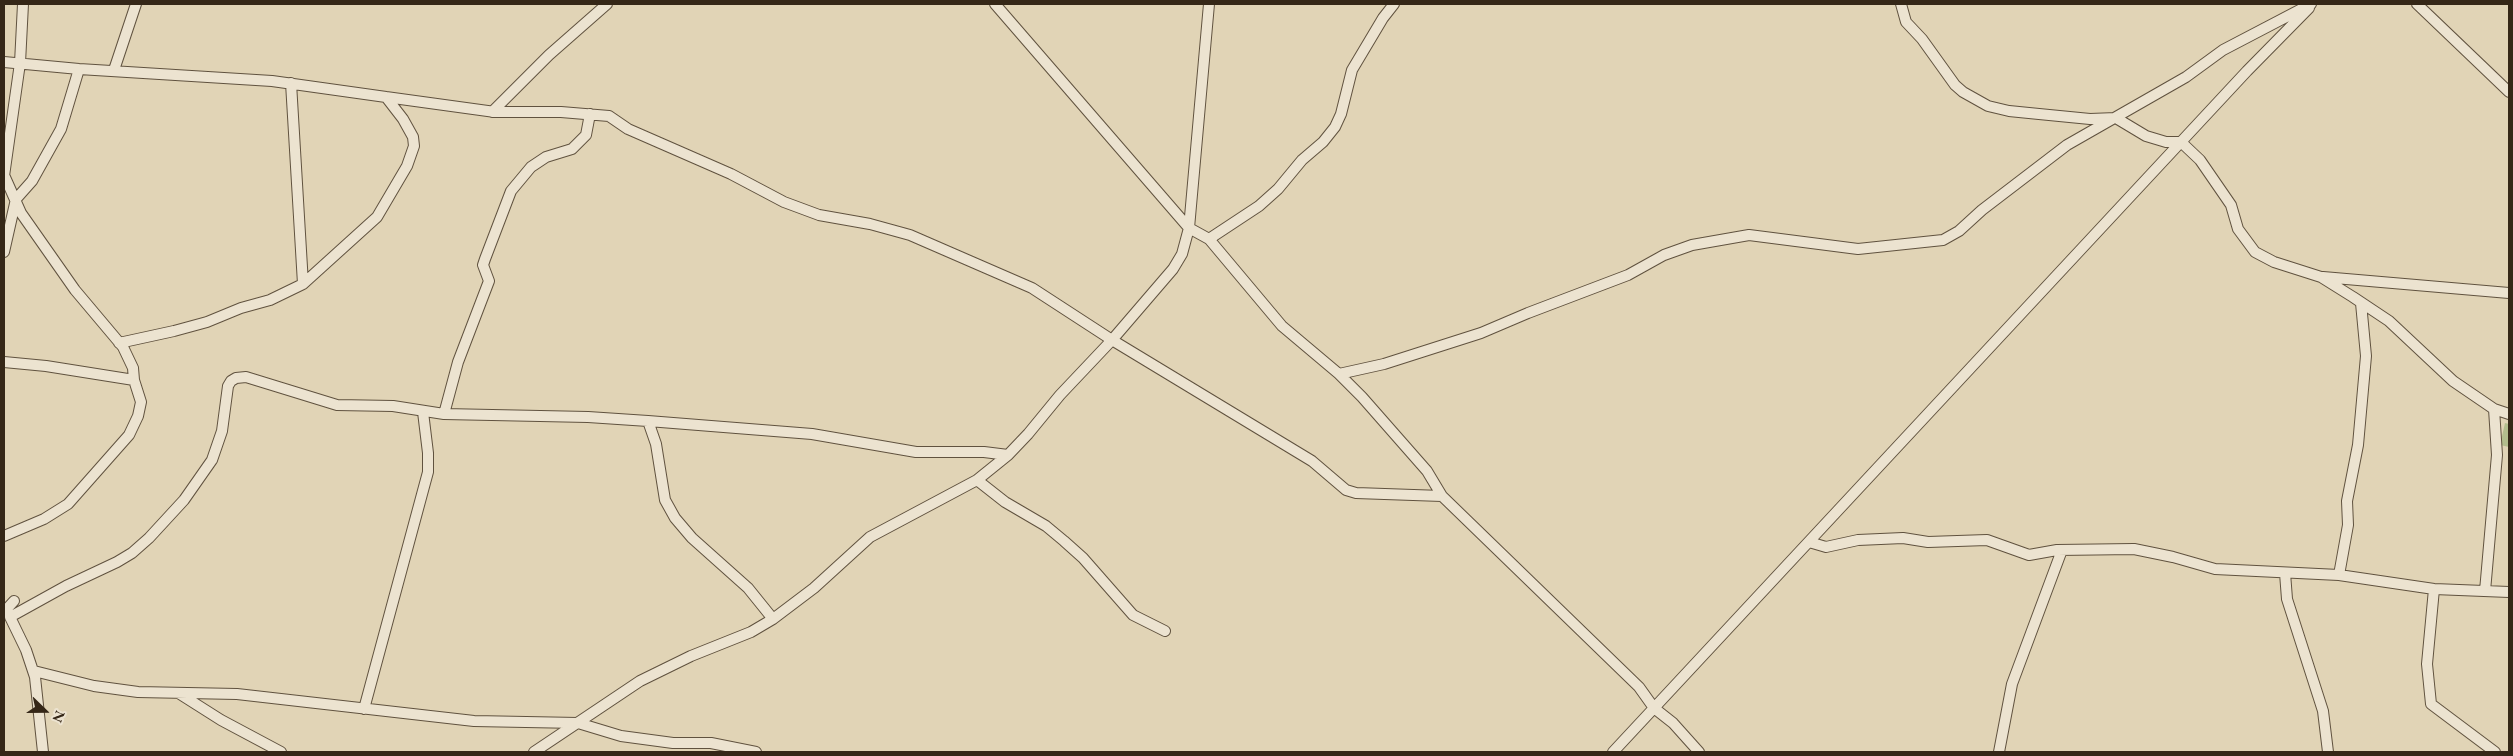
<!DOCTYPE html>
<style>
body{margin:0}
#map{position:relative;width:2513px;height:756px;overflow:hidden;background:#e1d4b6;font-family:"EB Garamond",serif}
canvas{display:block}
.frame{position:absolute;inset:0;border:5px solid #352717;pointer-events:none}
.north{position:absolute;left:20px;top:686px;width:50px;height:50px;-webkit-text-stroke:4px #ece3d0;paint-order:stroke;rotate:112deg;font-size:14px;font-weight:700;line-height:20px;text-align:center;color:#352717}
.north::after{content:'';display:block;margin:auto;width:18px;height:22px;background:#352717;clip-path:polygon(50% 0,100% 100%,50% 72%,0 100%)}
</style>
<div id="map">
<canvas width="2513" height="756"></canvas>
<div class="frame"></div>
<div class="north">N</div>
</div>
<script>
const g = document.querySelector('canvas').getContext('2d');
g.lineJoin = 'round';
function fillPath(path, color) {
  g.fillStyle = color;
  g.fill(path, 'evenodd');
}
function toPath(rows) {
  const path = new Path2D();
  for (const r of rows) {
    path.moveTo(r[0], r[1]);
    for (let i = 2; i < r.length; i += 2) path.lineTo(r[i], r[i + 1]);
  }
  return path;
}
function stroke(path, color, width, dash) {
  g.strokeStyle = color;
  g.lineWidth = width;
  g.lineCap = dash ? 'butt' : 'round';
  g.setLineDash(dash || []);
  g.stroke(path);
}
const green = toPath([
 [2505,423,2509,424,2509,447,2500,445]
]);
const street = toPath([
 [995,4,1189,228,1209,239,1282,326,1339,374,1362,397,1427,471,1442,496,1639,687,1654,708,1673,723,1699,752],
 [1901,4,1906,22,1922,39,1955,85,1963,92,1988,106,2009,111,2039,114,2090,119,2116,118,2146,136,2166,142,2181,142,2200,160,2231,205,2238,229,2255,252,2274,262,2321,277,2353,297,2389,321,2453,381,2494,409,2509,414],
 [2417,4,2509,92],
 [4,62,79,69,272,81,386,97,403,119,413,137,414,146,407,166,377,217,303,284,270,300,241,308,207,322,174,331,119,343],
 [114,70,136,4],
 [291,83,303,284],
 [386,97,495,112,561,112,609,116,628,129,731,174,784,202,819,215,870,224,910,235,1032,288,1112,340,1312,461,1346,490,1356,493,1442,496],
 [492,112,549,55,607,4],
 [4,175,21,213,75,290,123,347,133,368,134,380,141,402,138,416,129,435,68,504,44,519,4,536],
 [4,176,20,63,23,4],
 [1209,239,1259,206,1278,189,1302,160,1323,142,1335,127,1341,114,1352,70,1383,18,1394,4],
 [4,252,16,199,32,181,61,129,79,69],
 [2323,277,2509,293],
 [4,362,46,366,134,380],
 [1339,374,1384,364,1481,333,1528,313,1628,275,1664,255,1692,245,1749,235,1858,249,1943,240,1959,231,1982,210,2067,145,2186,77,2223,50,2311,4],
 [444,414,458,362,489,281,483,265,485,259,511,191,531,167,546,157,572,149,586,135,590,114],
 [648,421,656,444,665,500,675,518,692,538,748,588,773,619],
 [977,480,1005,502,1046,526,1064,541,1083,558,1133,615,1165,631],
 [1809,542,1826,547,1858,540,1903,538,1928,542,1987,540,2029,555,2057,550,2134,549,2173,557,2215,569,2339,575,2434,589,2509,592],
 [2285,573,2287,599,2323,711,2328,752],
 [2339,575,2348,525,2347,501,2358,445,2366,356,2361,303],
 [2434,589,2427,664,2431,704,2495,752],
 [2485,591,2497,455,2494,409],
 [4,612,14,601],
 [34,671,94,686,138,692,237,694,474,721,578,723,621,736,673,743,711,743,756,752],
 [180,694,221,720,281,752],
 [364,709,428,472,428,453,423,412],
 [43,752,35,677,26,650,10,617,66,586,117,562,132,553,149,538,184,500,212,460,222,431,228,386,231,381,236,378,246,377,337,405,393,406,444,414,588,417,648,421,812,434,916,452,984,452,1008,455],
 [534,752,640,681,691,656,751,632,773,619,814,588,870,537,977,480,1008,455,1028,434,1060,395,1112,340,1173,269,1182,254,1189,228,1209,4],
 [1613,752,2247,71,2309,8],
 [1999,752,2012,684,2062,550]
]);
fillPath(green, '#b3bd8d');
stroke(street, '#60523f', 12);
stroke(street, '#ece3d0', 10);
</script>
